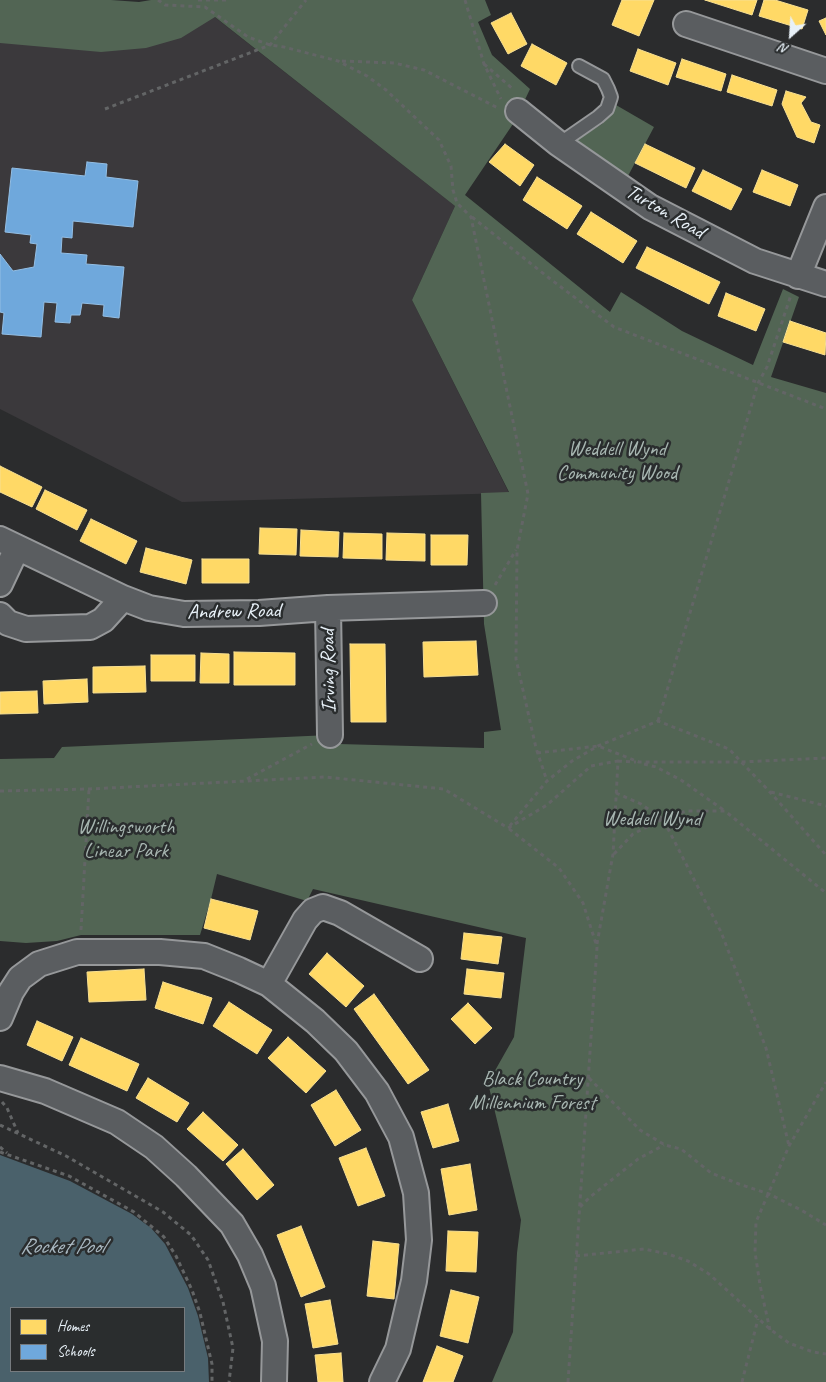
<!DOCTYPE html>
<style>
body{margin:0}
#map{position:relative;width:826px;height:1382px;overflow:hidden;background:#2b2c2d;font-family:Caveat,sans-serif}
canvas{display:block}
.legend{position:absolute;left:10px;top:1307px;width:175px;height:65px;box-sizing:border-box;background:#2a2d2e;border:1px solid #767b7f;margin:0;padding:6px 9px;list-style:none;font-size:15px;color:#e8f1f8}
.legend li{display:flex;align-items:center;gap:10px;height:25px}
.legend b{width:25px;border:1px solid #767b7f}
.north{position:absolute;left:766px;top:10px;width:50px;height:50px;-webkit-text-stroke:4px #2a2d2e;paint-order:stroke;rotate:206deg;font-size:14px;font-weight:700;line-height:20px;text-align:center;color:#e8f1f8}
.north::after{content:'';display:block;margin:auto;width:18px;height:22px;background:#e8f1f8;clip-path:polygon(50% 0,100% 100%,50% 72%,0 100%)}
</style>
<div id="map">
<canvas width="826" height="1382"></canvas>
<ul class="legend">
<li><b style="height:14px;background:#ffd966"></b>Homes</li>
<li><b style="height:14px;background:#6fa8dc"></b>Schools</li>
</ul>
<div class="north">N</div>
</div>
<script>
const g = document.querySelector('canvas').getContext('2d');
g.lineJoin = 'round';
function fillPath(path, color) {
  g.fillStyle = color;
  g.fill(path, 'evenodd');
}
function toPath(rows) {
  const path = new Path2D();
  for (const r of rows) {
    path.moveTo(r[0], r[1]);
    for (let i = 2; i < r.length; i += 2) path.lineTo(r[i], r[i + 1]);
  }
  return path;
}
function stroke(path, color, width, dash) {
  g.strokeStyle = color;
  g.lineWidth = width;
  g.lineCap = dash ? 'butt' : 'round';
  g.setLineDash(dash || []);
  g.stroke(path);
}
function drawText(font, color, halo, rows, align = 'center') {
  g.font = font + ' Caveat,sans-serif';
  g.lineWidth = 5;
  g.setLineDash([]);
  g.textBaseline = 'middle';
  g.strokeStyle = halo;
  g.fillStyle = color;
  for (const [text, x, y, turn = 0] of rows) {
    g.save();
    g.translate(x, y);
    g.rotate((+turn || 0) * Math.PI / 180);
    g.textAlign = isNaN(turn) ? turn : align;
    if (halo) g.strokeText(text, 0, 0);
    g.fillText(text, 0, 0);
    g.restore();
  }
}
const built = toPath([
 [0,0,207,11,455,206,412,300,509,493,182,502,0,409]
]);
const green = toPath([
 [0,0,111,0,139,2,151,0,485,0,491,15,478,22,492,55,530,89,515,121,465,195,610,312,621,292,682,331,753,365,783,289,799,297,771,377,826,393,826,1382,492,1382,513,1332,517,1253,521,1220,488,1083,514,1037,526,938,313,889,307,901,217,874,211,899,200,935,81,935,57,941,26,943,0,941,0,759,54,758,62,747,330,735,339,744,484,748,484,732,501,730,484,624,481,493,509,492,412,300,455,206,215,17,181,38,146,48,101,52,0,43],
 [616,105,654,127,628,176,577,140,602,124,612,113]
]);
const water = toPath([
 [0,1155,70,1181,132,1214,151,1228,165,1244,188,1288,198,1316,208,1358,209,1382,0,1382],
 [11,1308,184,1308,184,1371,11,1371]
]);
const homes = toPath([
 [622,0,654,0,639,36,612,25,622,0],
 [705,0,757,0,752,15,705,0],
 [764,0,775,0,808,10,802,29,759,16,764,0],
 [511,13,527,44,508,54,491,23,511,13],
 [826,18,826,35,819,21,826,18],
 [532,44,567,63,556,85,521,66,532,44],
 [638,49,676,63,668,85,630,71,638,49],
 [682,59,726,74,721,91,676,77,682,59],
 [732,75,777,90,772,106,727,92,732,75],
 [786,91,806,97,801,103,811,122,820,125,814,143,797,137,782,104,786,91],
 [505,144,534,165,520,186,489,162,505,144],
 [645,144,695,168,686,188,635,163,645,144],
 [703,170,742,189,731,210,692,191,703,170],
 [762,170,798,185,790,206,753,192,762,170],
 [537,177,582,206,567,229,523,200,537,177],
 [591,212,637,241,623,263,577,234,591,212],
 [647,247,720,282,709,304,636,268,647,247],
 [726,293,765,309,756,331,718,316,726,293],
 [790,321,826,333,825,355,783,342,790,321],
 [0,466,42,487,32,507,0,492,0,466],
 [45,490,87,510,77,530,36,509,45,490],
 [91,519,137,541,126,564,80,541,91,519],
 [260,528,297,529,296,555,259,554,260,528],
 [301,530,339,532,338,557,300,556,301,530],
 [344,533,382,534,382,559,343,558,344,533],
 [387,533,425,534,425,561,386,560,387,533],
 [431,535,468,535,467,565,431,565,431,535],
 [146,548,192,560,186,584,140,572,146,548],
 [202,559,249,559,249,583,202,583,202,559],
 [476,641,478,675,424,677,423,642,476,641],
 [350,644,385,644,386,722,351,722,350,644],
 [234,652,295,653,295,685,234,685,234,652],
 [201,653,229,654,229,683,200,683,201,653],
 [151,655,195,655,195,681,151,681,151,655],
 [145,666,146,692,93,693,93,667,145,666],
 [87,679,88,702,44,704,43,681,87,679],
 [37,691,38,713,0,714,0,692,37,691],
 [211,899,258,911,250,940,204,928,211,899],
 [464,933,502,937,498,964,461,959,464,933],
 [327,953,364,986,346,1007,309,974,327,953],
 [144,969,146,1000,89,1002,87,972,144,969],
 [467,969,504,973,501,998,464,994,467,969],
 [163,982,212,998,203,1024,155,1008,163,982],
 [374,994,429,1070,408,1084,354,1009,374,994],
 [229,1002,272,1030,257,1054,213,1026,229,1002],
 [468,1003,492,1028,475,1044,451,1019,468,1003],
 [37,1021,73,1037,62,1061,27,1045,37,1021],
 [288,1037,326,1071,306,1093,268,1058,288,1037],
 [81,1038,139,1064,127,1091,69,1065,81,1038],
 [148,1078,189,1103,177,1122,136,1098,148,1078],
 [336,1090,361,1130,335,1146,311,1105,336,1090],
 [448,1104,459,1141,433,1148,421,1112,448,1104],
 [203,1112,238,1145,223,1161,187,1129,203,1112],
 [366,1148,385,1196,358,1206,339,1158,366,1148],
 [243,1149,274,1185,257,1200,226,1164,243,1149],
 [470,1164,477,1210,449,1215,441,1169,470,1164],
 [301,1226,325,1287,301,1297,277,1235,301,1226],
 [448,1231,478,1232,476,1272,446,1271,448,1231],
 [373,1241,399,1244,394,1299,367,1296,373,1241],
 [451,1290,479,1297,468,1343,440,1336,451,1290],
 [330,1300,338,1344,313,1348,305,1304,330,1300],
 [437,1346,463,1356,453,1382,423,1382,437,1346],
 [341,1353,343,1382,318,1382,315,1355,341,1353]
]);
const schools = toPath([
 [87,162,107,164,106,177,138,181,133,227,73,221,72,238,62,237,61,253,87,255,86,264,124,267,119,318,103,316,104,305,82,303,80,315,71,315,70,323,55,322,57,303,44,302,41,337,2,334,4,313,0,312,0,254,13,271,34,267,37,244,30,243,31,235,5,232,12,168,85,176,87,162]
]);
const path = toPath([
 [158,0,165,5,205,7,248,37,270,45,284,47,338,61,367,76,386,90,439,140,451,166,453,190,457,203,471,217,528,494,517,550,516,659,536,748,547,781],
 [198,0,229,0],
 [465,0,484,64,501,99],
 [342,61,394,63,424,70,498,108],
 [484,64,514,90],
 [105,109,270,45,306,0],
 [472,217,549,278,614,327,826,409],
 [495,585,516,550],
 [658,721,758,383,767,367,791,295],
 [537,753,598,746,639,762,741,762,826,758],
 [618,761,636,762],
 [644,764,656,767,681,780,725,811],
 [247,779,312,744],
 [0,791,89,789,325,777,444,789,508,828,547,805,591,766,618,761,613,854,597,944],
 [771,792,826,806],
 [616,793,641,804,663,819,721,932,766,1048,789,1146],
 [614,854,633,834,663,819,686,811,725,811,826,893],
 [81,930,89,789],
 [589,1078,640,1130,665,1145,681,1149,711,1173,739,1184,769,1194,801,1210,826,1225],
 [2,1102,7,1108,18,1133],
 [0,1125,66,1156,163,1212,191,1235,208,1260,223,1302,233,1348,229,1382],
 [0,1147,7,1153],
 [0,1152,69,1176,134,1212,164,1237,176,1256,192,1290,200,1313,212,1364,212,1382],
 [580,1207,590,1197,638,1159,664,1145],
 [576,1256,644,1249,668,1254,688,1261,709,1274,771,1330,789,1343,813,1352,826,1354],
 [770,1330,760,1285,755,1252,756,1222,789,1146,826,1082],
 [568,1382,597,947,583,903,559,868,508,828,547,781,572,761,598,746,658,721,729,749,769,791,826,855],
 [742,1382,758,1319]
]);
const lane = toPath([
 [559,144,598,117,607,109,611,97,608,89,603,79,579,66]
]);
const street = toPath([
 [686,24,826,71],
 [518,111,559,144,650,207,755,261,826,284],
 [798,276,826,207],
 [0,539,123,598,149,608,184,614,259,613,328,608,484,603],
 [0,584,17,548],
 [328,608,330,735],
 [0,615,8,623,26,629,90,627,103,620,123,598],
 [269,984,305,920,313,911,323,907,340,913,420,959],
 [0,1018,11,992,20,978,39,964,77,952,160,952,204,956,239,970,269,984,315,1021,346,1051,377,1092,401,1137,416,1193,419,1240,414,1281,398,1349,382,1382],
 [0,1078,45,1091,117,1122,154,1147,186,1176,232,1224,250,1255,263,1286,275,1341,274,1382]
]);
const streetNames = [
 ["Turton Road",665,212,30],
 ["Andrew Road",234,612,-1],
 ["Irving Road",329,671,-91]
];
const parkNames = [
 ["Weddell Wynd",617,449],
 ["Community Wood",617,473],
 ["Weddell Wynd",652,819],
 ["Willingsworth",126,827],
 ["Linear Park",126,851],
 ["Black Country",532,1079],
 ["Millennium Forest",532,1103]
];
const waterNames = [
 ["Rocket Pool",62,1247]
];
fillPath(built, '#3b393c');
fillPath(green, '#526554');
fillPath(water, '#4a616b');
fillPath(homes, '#ffd966');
stroke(homes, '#f8e092', 1);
fillPath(schools, '#6fa8dc');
stroke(schools, '#93bee4', 1);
stroke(lane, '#96989a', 16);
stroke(street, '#96989a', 28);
stroke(path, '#636566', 3, [4, 4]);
stroke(lane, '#5a5d60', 12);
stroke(street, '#5a5d60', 24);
drawText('21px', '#e8f1f8', '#2a2d2e', streetNames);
drawText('21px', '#a7b6b1', '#2a2d2e', parkNames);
drawText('italic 22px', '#aab9c2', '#2a2d2e', waterNames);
</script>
